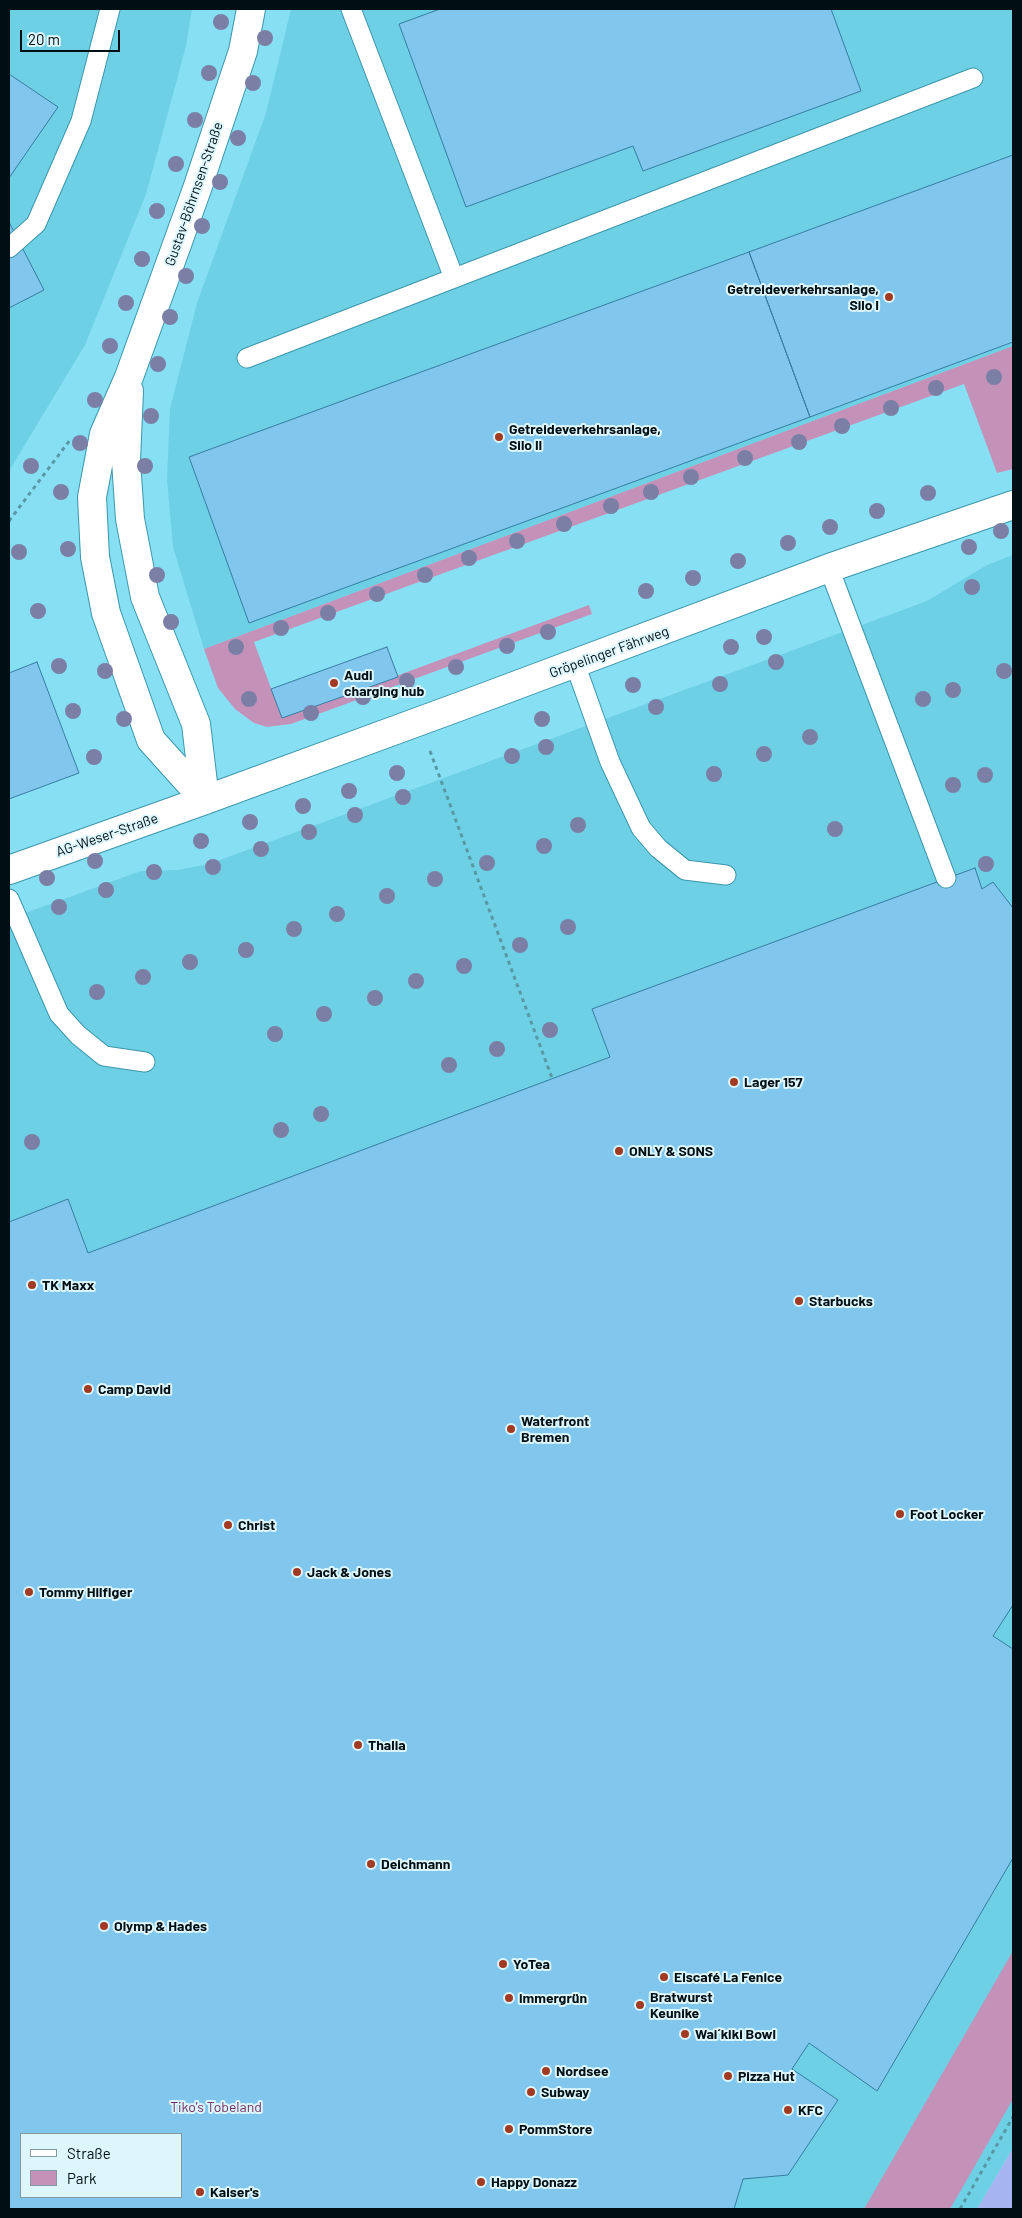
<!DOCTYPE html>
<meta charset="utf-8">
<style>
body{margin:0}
#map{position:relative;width:1022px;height:2218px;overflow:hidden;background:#87dff3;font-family:Barlow,sans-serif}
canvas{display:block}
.frame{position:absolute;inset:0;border:10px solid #000f14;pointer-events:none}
.legend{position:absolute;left:20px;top:2133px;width:162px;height:65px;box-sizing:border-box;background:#ddf6fb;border:1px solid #859a9f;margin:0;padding:6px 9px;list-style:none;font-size:15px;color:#000f14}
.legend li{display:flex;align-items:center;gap:10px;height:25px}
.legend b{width:25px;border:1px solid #859a9f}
.scale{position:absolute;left:20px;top:30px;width:100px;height:22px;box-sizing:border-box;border:2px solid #000f14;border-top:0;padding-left:6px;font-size:15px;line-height:18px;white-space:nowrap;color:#000f14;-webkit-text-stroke:4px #ddf6fb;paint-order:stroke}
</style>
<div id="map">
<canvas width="1022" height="2218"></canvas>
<div class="frame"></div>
<ul class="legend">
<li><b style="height:6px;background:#fff"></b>Straße</li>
<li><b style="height:14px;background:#c492b9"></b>Park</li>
</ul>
<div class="scale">20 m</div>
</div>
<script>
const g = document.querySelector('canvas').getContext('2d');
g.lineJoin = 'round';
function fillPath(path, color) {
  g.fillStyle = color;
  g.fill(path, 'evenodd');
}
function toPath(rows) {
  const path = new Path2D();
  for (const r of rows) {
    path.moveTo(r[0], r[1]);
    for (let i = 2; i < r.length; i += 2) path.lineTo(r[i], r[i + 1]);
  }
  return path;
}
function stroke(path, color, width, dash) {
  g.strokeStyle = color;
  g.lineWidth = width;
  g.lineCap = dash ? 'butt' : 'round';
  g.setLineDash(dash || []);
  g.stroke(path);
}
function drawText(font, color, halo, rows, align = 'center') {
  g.font = font + ' Barlow,sans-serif';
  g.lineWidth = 4;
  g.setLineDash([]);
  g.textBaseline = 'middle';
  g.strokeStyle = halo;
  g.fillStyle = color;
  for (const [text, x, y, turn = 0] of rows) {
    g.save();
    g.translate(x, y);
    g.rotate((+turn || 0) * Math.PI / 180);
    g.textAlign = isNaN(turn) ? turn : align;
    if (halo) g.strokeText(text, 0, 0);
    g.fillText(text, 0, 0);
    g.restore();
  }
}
const built = toPath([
 [9,9,192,9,186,46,146,194,85,345,9,471],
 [291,9,1013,9,1013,346,204,649,173,547,167,479,170,409,197,303,266,113],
 [1013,555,1013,2148,977,2209,9,2209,9,919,141,871,178,870,209,864,889,615,927,601,987,565],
 [21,2134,181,2134,181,2197,21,2197]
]);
const green = toPath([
 [1013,346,1013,469,997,473,964,384,254,642,282,718,589,605,592,614,291,724,267,727,254,723,235,709,218,688,204,649],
 [1013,1951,1013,2099,964,2185,950,2209,864,2209]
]);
const water = toPath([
 [1013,2148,1013,2209,977,2209]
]);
const building = toPath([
 [440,9,831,9,861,91,643,171,633,146,466,207,399,24,440,9],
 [9,74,58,107,9,178,9,74],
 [1013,155,1013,342,810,417,749,252,1013,155],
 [9,222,44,290,9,308,9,222],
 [749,252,810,417,249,623,189,457,749,252],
 [387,647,398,677,282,718,271,689,387,647],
 [37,662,79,773,9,799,9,673,37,662],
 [975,868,982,889,993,882,1013,908,1013,1605,993,1636,1013,1649,1013,1858,877,2091,809,2043,792,2069,838,2100,788,2175,743,2179,734,2209,9,2209,9,1222,68,1199,88,1253,610,1057,592,1009,975,868],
 [21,2134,181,2134,181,2197,21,2197,21,2134]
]);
const path = toPath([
 [9,521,70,440],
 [430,751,552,1078],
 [960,2209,1013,2117]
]);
const lane = toPath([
 [351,9,454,278],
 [9,248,36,224,81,121,110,9],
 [247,358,973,78],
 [829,568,946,878],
 [575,664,610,762,641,828,658,848,685,870,726,875],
 [9,899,59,1014,78,1035,104,1056,145,1062]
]);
const street = toPath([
 [129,391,126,461,130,519,145,597,196,724,205,800],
 [205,800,151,740,106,613,95,557,92,497,104,434,129,377,197,189,243,51,251,9],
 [9,870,205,800,461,706,829,568,1013,505]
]);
const trees = [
 [221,22],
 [265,38],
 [209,73],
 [253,83],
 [195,120],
 [238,138],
 [176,164],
 [220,182],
 [157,211],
 [202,226],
 [142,259],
 [186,276],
 [126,303],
 [170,317],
 [110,346],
 [158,364],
 [994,377],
 [936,388],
 [95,400],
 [891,408],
 [151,416],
 [842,426],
 [799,442],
 [80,443],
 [745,458],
 [31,466],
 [145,466],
 [691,477],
 [61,492],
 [651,492],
 [928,493],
 [611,506],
 [877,511],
 [564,524],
 [830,527],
 [1001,531],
 [517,541],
 [788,543],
 [969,547],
 [68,549],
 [19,552],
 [469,558],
 [738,561],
 [157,575],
 [425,575],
 [693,578],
 [972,587],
 [646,591],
 [377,594],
 [38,611],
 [328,613],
 [171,622],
 [281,628],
 [548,632],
 [764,637],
 [507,646],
 [236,647],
 [731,647],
 [776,662],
 [59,666],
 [456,667],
 [105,671],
 [1004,671],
 [407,681],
 [720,684],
 [633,685],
 [953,690],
 [363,697],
 [249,699],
 [923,699],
 [656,707],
 [73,711],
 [311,713],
 [124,719],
 [542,719],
 [810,737],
 [546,747],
 [764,754],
 [512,756],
 [94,757],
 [397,773],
 [714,774],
 [985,775],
 [953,785],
 [349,791],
 [403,797],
 [303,806],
 [355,815],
 [250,822],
 [578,825],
 [835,829],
 [309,832],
 [201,841],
 [544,846],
 [261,849],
 [95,861],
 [487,863],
 [986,864],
 [213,867],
 [154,872],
 [47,878],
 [435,879],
 [106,890],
 [387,896],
 [59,907],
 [337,914],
 [568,927],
 [294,929],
 [520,945],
 [246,950],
 [190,962],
 [464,966],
 [143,977],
 [416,981],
 [97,992],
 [375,998],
 [324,1014],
 [550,1030],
 [275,1034],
 [497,1049],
 [449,1065],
 [321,1114],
 [281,1130],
 [32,1142]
];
const markers = [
 [889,297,5,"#a23921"],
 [499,437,5,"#a23921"],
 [334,683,5,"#a23921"],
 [734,1082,5,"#a23921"],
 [619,1151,5,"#a23921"],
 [32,1285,5,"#a23921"],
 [799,1301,5,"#a23921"],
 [88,1389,5,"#a23921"],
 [511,1429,5,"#a23921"],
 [900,1514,5,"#a23921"],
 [228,1525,5,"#a23921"],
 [297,1572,5,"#a23921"],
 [29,1592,5,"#a23921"],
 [358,1745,5,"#a23921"],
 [371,1864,5,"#a23921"],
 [104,1926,5,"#a23921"],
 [503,1964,5,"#a23921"],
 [664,1977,5,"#a23921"],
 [509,1998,5,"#a23921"],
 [640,2005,5,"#a23921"],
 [685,2034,5,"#a23921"],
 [546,2071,5,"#a23921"],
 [728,2076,5,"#a23921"],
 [531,2092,5,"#a23921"],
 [788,2110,5,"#a23921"],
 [509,2129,5,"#a23921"],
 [481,2182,5,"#a23921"],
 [200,2192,5,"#a23921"]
];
const streetNames = [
 ["Gustav-Böhrnsen-Straße",194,194,-71],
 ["Gröpelinger Fährweg",609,652,-20],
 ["AG-Weser-Straße",107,835,-19]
];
const poiNames = [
 ["Getreideverkehrsanlage,",879,289,"right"],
 ["Silo I",879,305,"right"],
 ["Getreideverkehrsanlage,",509,429],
 ["Silo II",509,445],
 ["Audi",344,675],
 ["charging hub",344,691],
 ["Lager 157",744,1082],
 ["ONLY & SONS",629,1151],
 ["TK Maxx",42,1285],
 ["Starbucks",809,1301],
 ["Camp David",98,1389],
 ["Waterfront",521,1421],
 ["Bremen",521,1437],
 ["Foot Locker",910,1514],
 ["Christ",238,1525],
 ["Jack & Jones",307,1572],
 ["Tommy Hilfiger",39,1592],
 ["Thalia",368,1745],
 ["Deichmann",381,1864],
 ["Olymp & Hades",114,1926],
 ["YoTea",513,1964],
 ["Eiscafé La Fenice",674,1977],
 ["Bratwurst",650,1997],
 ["Keunike",650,2013],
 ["immergrün",519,1998],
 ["Wai´kiki Bowl",695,2034],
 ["Nordsee",556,2071],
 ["Pizza Hut",738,2076],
 ["Subway",541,2092],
 ["KFC",798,2110],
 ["PommStore",519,2129],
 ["Happy Donazz",491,2182],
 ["Kaiser's",210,2192]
];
const parkNames = [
 ["Tiko's Tobeland",216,2107]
];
fillPath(built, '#6ed0e5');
fillPath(green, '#c492b9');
fillPath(water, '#a6b4ef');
fillPath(building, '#80c6ed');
stroke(building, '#377da2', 1);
stroke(lane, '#3b96aa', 21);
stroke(street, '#3b96aa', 30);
stroke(path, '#5998a7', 3, [4, 4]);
stroke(lane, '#fff', 19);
stroke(street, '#fff', 28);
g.fillStyle = '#7b7fa6';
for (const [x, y] of trees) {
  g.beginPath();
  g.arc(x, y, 8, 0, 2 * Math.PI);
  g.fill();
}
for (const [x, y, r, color] of markers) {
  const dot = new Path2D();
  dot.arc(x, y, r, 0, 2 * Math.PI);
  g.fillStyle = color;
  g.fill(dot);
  stroke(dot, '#ddf6fb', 2);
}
drawText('14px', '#000f14', '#ddf6fb', streetNames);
drawText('bold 14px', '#000f14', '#ddf6fb', poiNames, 'left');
drawText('14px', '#713067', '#ddf6fb', parkNames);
</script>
